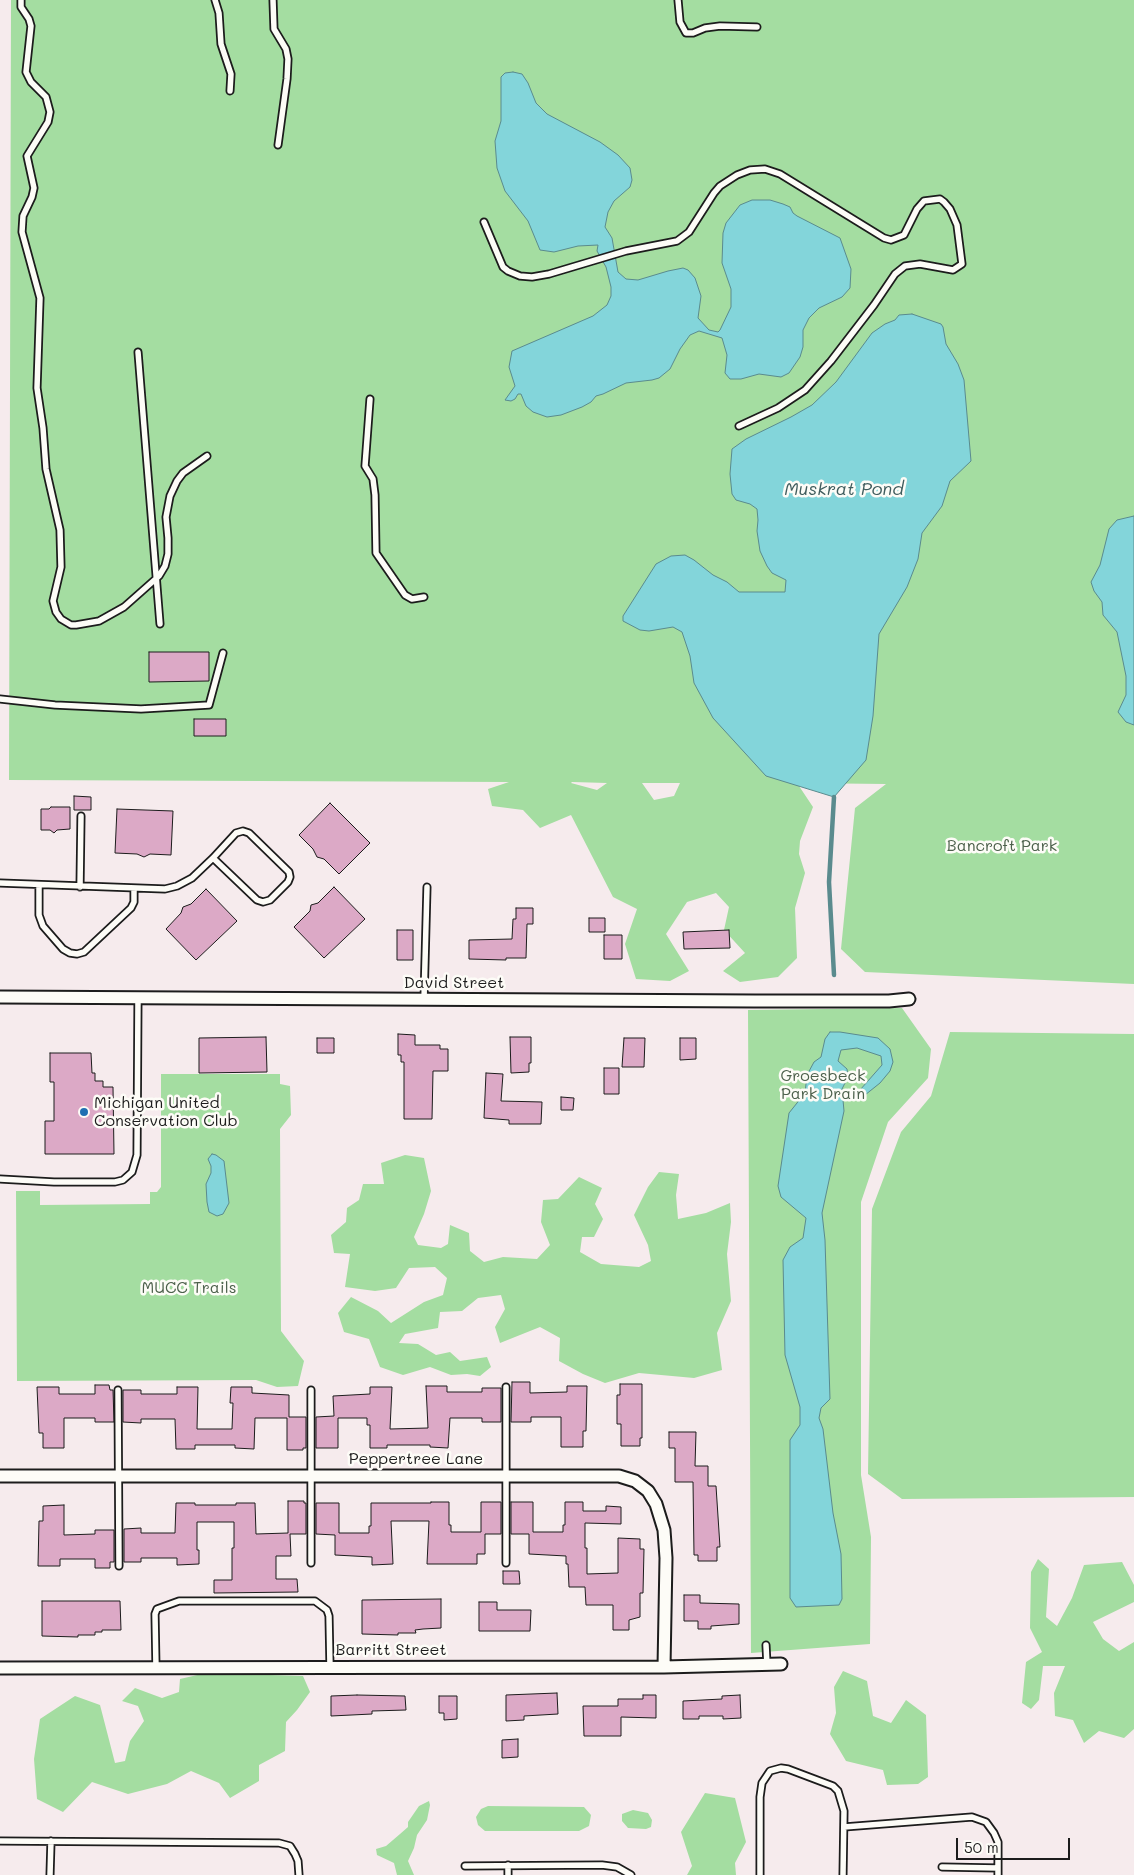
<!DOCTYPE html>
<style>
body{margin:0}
#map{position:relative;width:1134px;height:1875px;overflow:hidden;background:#f6ebed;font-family:Mali,sans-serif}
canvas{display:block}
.scale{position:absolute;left:956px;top:1838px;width:114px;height:22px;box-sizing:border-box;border:2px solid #1c1c1c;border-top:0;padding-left:6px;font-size:15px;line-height:18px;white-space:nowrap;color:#1c1c1c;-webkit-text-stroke:4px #fdfcf7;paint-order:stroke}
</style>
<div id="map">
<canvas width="1134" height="1875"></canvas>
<div class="scale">50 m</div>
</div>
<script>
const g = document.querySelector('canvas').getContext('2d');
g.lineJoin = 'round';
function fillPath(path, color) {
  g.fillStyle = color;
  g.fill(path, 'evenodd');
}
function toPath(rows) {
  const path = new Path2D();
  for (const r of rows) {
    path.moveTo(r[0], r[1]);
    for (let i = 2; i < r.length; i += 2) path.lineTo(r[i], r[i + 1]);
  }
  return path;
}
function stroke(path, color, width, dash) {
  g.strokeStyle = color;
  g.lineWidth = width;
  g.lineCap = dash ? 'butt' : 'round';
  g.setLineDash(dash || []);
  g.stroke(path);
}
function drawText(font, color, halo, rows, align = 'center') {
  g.font = font + ' Mali,sans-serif';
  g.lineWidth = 5;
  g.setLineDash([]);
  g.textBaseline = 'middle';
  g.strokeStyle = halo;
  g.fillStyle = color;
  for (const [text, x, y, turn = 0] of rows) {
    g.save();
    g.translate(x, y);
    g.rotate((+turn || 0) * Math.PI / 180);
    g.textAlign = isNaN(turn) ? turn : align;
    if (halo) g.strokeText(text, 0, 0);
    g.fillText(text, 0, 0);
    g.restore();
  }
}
const green = toPath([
 [11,0,1134,0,1134,984,865,972,841,949,855,808,886,784,796,783,799,786,813,807,800,841,799,854,805,873,795,908,797,958,778,977,740,982,723,971,745,953,724,930,729,907,716,893,687,902,666,934,689,971,670,981,636,979,625,944,637,909,613,897,571,815,540,828,523,810,492,806,488,789,509,782,9,780],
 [571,783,572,782,607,783,597,790],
 [642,783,680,783,674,796,654,800],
 [902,1008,931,1049,928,1078,888,1122,861,1202,861,1475,871,1537,870,1644,751,1653,748,1010],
 [950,1032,1134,1034,1134,1497,902,1499,868,1474,872,1209,901,1132,931,1096],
 [161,1074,280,1074,280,1084,290,1086,291,1115,280,1129,281,1331,304,1361,298,1386,277,1387,256,1380,17,1381,16,1191,40,1191,40,1205,150,1204,150,1192,157,1192,161,1187],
 [405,1155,424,1158,431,1191,424,1214,414,1237,418,1245,441,1248,448,1244,450,1225,469,1233,470,1251,484,1262,503,1257,537,1259,550,1245,541,1222,543,1200,558,1199,579,1177,602,1188,595,1204,603,1219,594,1237,582,1237,580,1252,601,1264,639,1267,651,1261,648,1245,634,1215,648,1187,659,1172,679,1174,676,1195,678,1219,706,1213,730,1203,731,1222,727,1254,731,1301,717,1333,722,1370,694,1378,639,1373,605,1383,583,1374,559,1361,560,1338,540,1327,500,1343,495,1327,505,1309,501,1295,478,1298,462,1311,440,1312,438,1328,405,1334,399,1343,418,1344,436,1355,450,1352,460,1361,487,1357,491,1367,480,1376,467,1374,451,1375,430,1367,403,1375,380,1367,369,1339,344,1332,338,1313,351,1297,378,1311,391,1323,424,1302,443,1295,447,1278,435,1267,409,1268,396,1288,375,1291,345,1287,350,1254,334,1253,331,1235,346,1222,347,1208,359,1200,363,1184,384,1184,381,1163],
 [1038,1559,1049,1569,1046,1617,1057,1626,1072,1598,1084,1565,1122,1562,1134,1585,1134,1602,1093,1622,1103,1639,1119,1651,1134,1642,1134,1729,1124,1738,1099,1731,1084,1743,1073,1720,1055,1716,1054,1693,1065,1666,1043,1666,1039,1700,1031,1709,1022,1703,1026,1662,1042,1652,1030,1628,1031,1572],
 [843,1671,867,1681,873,1716,891,1723,906,1700,926,1715,928,1777,918,1784,887,1785,883,1770,846,1761,830,1734,836,1713,834,1687],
 [206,1673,303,1676,310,1692,297,1710,286,1722,285,1751,259,1765,259,1781,230,1798,219,1783,191,1771,167,1784,128,1794,92,1782,63,1812,37,1799,34,1759,40,1719,75,1696,100,1705,115,1763,125,1761,130,1741,144,1721,138,1706,122,1701,135,1688,162,1698,179,1692,180,1679],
 [705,1793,735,1798,746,1842,735,1863,736,1875,687,1875,692,1866,681,1832],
 [429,1801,430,1805,427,1820,417,1835,414,1848,408,1861,414,1875,397,1875,394,1863,377,1855,376,1849,386,1846,400,1834,408,1827,408,1822,419,1806],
 [488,1806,584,1807,591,1815,589,1826,579,1831,485,1831,478,1825,476,1817,481,1809],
 [633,1810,648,1813,652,1820,651,1827,646,1829,628,1828,622,1821,622,1814]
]);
const water = toPath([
 [513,72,522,74,528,83,536,103,547,114,600,142,618,155,630,168,632,180,630,187,614,201,608,212,605,227,612,238,618,272,626,279,638,280,668,271,683,268,688,270,695,278,701,296,698,318,709,330,718,332,720,330,731,307,731,289,722,263,723,233,726,223,740,205,752,200,770,200,783,204,790,207,793,213,797,216,840,238,851,269,850,288,842,297,819,308,809,318,803,330,803,347,800,357,789,373,781,377,759,374,741,379,730,379,725,373,727,355,722,338,699,331,690,335,680,349,670,369,659,378,652,380,626,383,603,394,596,396,591,402,582,407,561,415,547,417,533,412,526,406,521,394,518,394,515,399,511,401,505,400,515,386,509,367,512,351,593,316,607,305,611,296,611,287,606,267,597,251,598,245,578,246,554,252,540,250,528,221,505,191,497,168,495,141,501,121,501,77,505,73,513,72],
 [912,314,941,324,943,327,946,344,958,364,964,380,971,461,950,481,942,506,922,533,918,559,907,587,879,634,873,716,866,760,834,797,766,776,713,718,694,683,690,656,682,632,673,627,649,631,640,630,623,621,623,616,656,564,671,556,685,555,694,560,713,575,727,582,739,592,785,592,786,580,772,573,767,566,760,551,757,531,758,520,757,509,750,504,736,500,732,494,730,474,732,449,746,439,791,417,812,405,836,382,872,333,885,324,895,320,899,315,912,314],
 [1134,516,1134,725,1126,722,1118,712,1126,695,1126,676,1117,632,1103,615,1102,602,1094,591,1091,582,1100,565,1109,529,1117,520,1134,516],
 [830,1032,840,1032,878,1038,890,1049,893,1062,890,1071,880,1083,865,1095,861,1094,860,1090,882,1065,881,1056,857,1048,841,1050,838,1061,847,1069,848,1077,842,1089,844,1111,822,1213,825,1240,830,1399,821,1408,819,1418,823,1429,833,1513,841,1554,842,1599,839,1605,796,1607,790,1598,790,1440,800,1425,800,1407,785,1355,783,1260,790,1247,803,1238,806,1218,781,1197,778,1186,789,1113,805,1093,807,1075,814,1062,821,1057,825,1039,830,1032],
 [212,1154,216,1155,224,1161,229,1203,223,1214,217,1216,209,1212,207,1202,206,1184,211,1173,211,1166,208,1159,212,1154]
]);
const stream = toPath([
 [834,797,829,882,834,975]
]);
const building = toPath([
 [149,652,209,652,209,681,149,682,149,652],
 [194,719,226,719,226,736,194,736,194,719],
 [74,796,91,797,91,810,74,810,74,796],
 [330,803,370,843,339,874,324,859,317,857,313,849,299,835,330,803],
 [51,807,70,807,70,829,57,830,54,833,50,830,41,830,41,809,49,809,51,807],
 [117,809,173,811,171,855,150,854,144,857,137,854,115,853,117,809],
 [334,887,365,919,324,958,294,927,310,911,311,905,318,903,334,887],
 [206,889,237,921,196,960,166,929,181,913,183,907,191,904,206,889],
 [516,908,533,908,533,924,527,924,526,958,506,958,506,960,469,959,469,940,512,939,513,919,516,919,516,908],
 [589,918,605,918,605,932,589,932,589,918],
 [397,930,413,930,413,960,397,960,397,930],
 [729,930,730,948,684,949,683,932,729,930],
 [604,935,622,935,622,959,604,959,604,935],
 [398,1034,415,1035,415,1045,440,1045,440,1049,448,1049,448,1071,433,1071,432,1119,404,1119,404,1062,401,1062,401,1055,398,1055,398,1034],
 [266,1037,267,1072,199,1073,199,1038,266,1037],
 [510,1037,531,1037,531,1063,529,1063,529,1072,511,1073,510,1037],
 [317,1038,334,1038,334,1053,317,1053,317,1038],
 [624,1038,645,1038,644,1067,622,1067,624,1038],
 [680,1038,696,1038,696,1059,680,1060,680,1038],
 [50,1053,91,1053,92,1073,95,1073,95,1081,103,1081,103,1087,113,1087,114,1154,45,1154,45,1121,54,1121,54,1082,50,1082,50,1053],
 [604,1068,619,1068,619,1094,604,1094,604,1068],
 [486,1073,503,1074,501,1101,542,1102,541,1124,509,1124,509,1120,484,1118,486,1073],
 [561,1097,574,1098,573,1110,561,1110,561,1097],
 [512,1382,530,1382,530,1393,567,1392,567,1386,587,1386,586,1431,583,1431,583,1447,561,1447,561,1417,531,1417,531,1422,511,1422,512,1382],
 [620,1384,642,1384,642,1438,640,1438,640,1446,621,1446,621,1424,617,1424,617,1395,620,1395,620,1384],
 [95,1385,109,1385,110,1390,113,1390,114,1422,95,1422,95,1418,64,1418,64,1448,43,1448,43,1433,39,1433,37,1387,59,1387,59,1394,95,1394,95,1385],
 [426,1386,447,1386,447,1392,482,1392,482,1388,501,1388,501,1422,482,1422,482,1418,450,1418,448,1448,430,1447,430,1445,387,1445,387,1448,370,1448,370,1425,367,1425,367,1418,338,1418,338,1448,316,1448,316,1417,334,1416,333,1396,370,1394,370,1387,392,1387,390,1429,428,1428,426,1386],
 [177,1387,198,1387,197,1429,232,1429,233,1403,230,1403,231,1387,252,1387,252,1393,289,1395,289,1417,306,1417,306,1448,303,1448,303,1450,287,1450,287,1418,255,1418,254,1449,235,1448,235,1445,195,1445,195,1449,176,1449,175,1419,141,1419,141,1423,123,1422,123,1390,141,1390,141,1394,177,1394,177,1387],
 [669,1432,696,1432,695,1466,708,1466,708,1486,716,1486,720,1547,717,1547,717,1561,698,1561,698,1555,694,1555,693,1482,675,1482,675,1448,669,1448,669,1432],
 [288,1501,304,1501,304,1503,306,1503,306,1534,290,1534,291,1556,276,1556,276,1579,297,1579,298,1592,214,1593,214,1580,232,1580,232,1548,234,1548,234,1522,197,1522,197,1550,199,1550,199,1564,177,1565,177,1558,141,1558,141,1562,124,1562,124,1529,141,1528,141,1533,175,1533,176,1503,195,1503,195,1505,236,1505,236,1503,255,1503,256,1534,288,1533,288,1501],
 [431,1502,449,1502,449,1525,451,1525,451,1532,481,1532,481,1502,501,1502,501,1534,485,1534,485,1554,477,1554,477,1564,427,1564,429,1521,391,1521,393,1564,372,1565,372,1557,335,1555,335,1535,316,1534,316,1503,339,1503,339,1533,369,1533,369,1526,371,1526,371,1503,431,1503,431,1502],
 [511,1502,533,1502,533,1532,563,1532,563,1525,565,1525,565,1502,583,1502,583,1511,606,1511,606,1506,621,1507,621,1524,585,1523,585,1548,587,1548,587,1574,618,1573,618,1538,640,1539,640,1549,644,1549,643,1593,640,1593,640,1617,629,1620,629,1630,613,1630,613,1605,586,1605,585,1587,569,1587,568,1564,566,1564,566,1556,529,1554,529,1534,511,1534,511,1502],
 [64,1505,64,1535,95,1534,95,1530,114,1530,114,1562,110,1562,110,1568,95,1568,95,1559,60,1559,60,1566,38,1566,39,1521,43,1521,43,1506,64,1505],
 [503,1571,519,1571,520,1584,503,1584,503,1571],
 [684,1595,700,1595,700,1603,739,1604,739,1624,711,1626,711,1629,698,1629,698,1621,684,1621,684,1595],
 [441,1599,441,1628,423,1629,415,1630,416,1633,398,1633,398,1635,362,1634,362,1600,441,1599],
 [42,1601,120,1601,121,1630,102,1630,102,1632,95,1632,95,1635,78,1635,78,1637,42,1636,42,1601],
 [479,1602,497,1602,497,1610,531,1610,530,1631,479,1631,479,1602],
 [557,1693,558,1714,524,1716,524,1720,506,1721,506,1695,557,1693],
 [357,1695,405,1696,406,1710,372,1711,372,1714,331,1716,331,1696,357,1695],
 [643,1695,656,1695,656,1718,621,1717,621,1736,584,1736,583,1706,618,1706,618,1699,643,1699,643,1695],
 [740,1695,741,1718,723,1719,723,1716,699,1716,699,1719,683,1719,683,1701,722,1699,722,1696,740,1695],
 [439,1696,457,1696,457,1719,444,1720,444,1713,439,1713,439,1696],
 [518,1739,518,1757,502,1758,502,1740,518,1739]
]);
const lane = toPath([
 [21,0,21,7,29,19,31,26,26,72,31,82,46,97,50,112,48,122,27,156,34,188,32,197,23,216,22,232,40,298,37,388,43,428,46,469,60,530,61,567,53,601,56,612,61,619,71,625,76,625,99,621,124,607,159,576,165,566,168,554,168,538,166,517,170,496,177,481,183,473,207,456],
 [215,0,219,13,221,44,231,74,230,91],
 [273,0,274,29,286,49,288,59,287,79,278,145],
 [678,0,680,22,686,33,693,33,705,28,720,26,757,27],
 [484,222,503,267,508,271,520,276,532,277,549,274,626,251,677,241,689,232,714,193,720,186,737,175,750,170,765,169,780,174,884,238,891,240,904,235,917,209,924,201,940,199,944,202,950,209,957,225,962,264,953,270,920,264,905,266,895,274,874,305,831,361,805,390,778,408,739,426],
 [138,352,160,624],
 [370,399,365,466,373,479,375,495,376,553,405,595,412,599,424,597],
 [0,699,55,705,141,709,209,705,223,653],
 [0,883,165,889,177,886,192,878,213,858,236,833,243,831,249,833,289,872,290,877,288,882,270,900,263,902,257,900,213,858],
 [39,885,39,915,43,926,63,949,70,953,77,954,84,952,131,908,134,902,134,888],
 [80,887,81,816],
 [424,999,427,887],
 [0,1179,54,1182,115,1182,123,1180,132,1172,137,1155,138,998],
 [506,1387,506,1563],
 [118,1390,119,1566],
 [311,1390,311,1563],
 [766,1645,767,1665],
 [156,1668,155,1614,157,1609,179,1601,315,1601,327,1610,329,1616,330,1667],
 [844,1827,972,1817,986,1822,994,1833,998,1842,998,1875],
 [0,1841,279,1843,290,1846,295,1854,298,1861,299,1875],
 [465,1866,602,1865,617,1867,631,1875],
 [942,1867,998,1868],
 [50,1875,51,1841],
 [508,1875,508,1865],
 [760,1875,760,1797,762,1783,770,1771,781,1768,788,1769,833,1786,838,1791,844,1811,843,1875]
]);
const street = toPath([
 [0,997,755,1001,889,1001,909,999],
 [0,1476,619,1476,635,1481,648,1491,656,1504,664,1530,666,1558,664,1667],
 [0,1668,664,1667,781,1664]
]);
const markers = [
 [84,1112,5,"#1f6fb2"]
];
const parkNames = [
 ["Bancroft Park",1002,846],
 ["Groesbeck",823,1076],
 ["Park Drain",823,1094],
 ["MUCC Trails",189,1288]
];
const streetNames = [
 ["David Street",454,983],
 ["Peppertree Lane",416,1459],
 ["Barritt Street",391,1650]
];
const poiNames = [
 ["Michigan United",94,1103],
 ["Conservation Club",94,1121]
];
const waterNames = [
 ["Muskrat Pond",844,489]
];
fillPath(green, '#a4dda1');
fillPath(water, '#83d5da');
stroke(water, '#5a8b8e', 1);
stroke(stream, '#5a8b8e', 4.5);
fillPath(building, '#dca9c6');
stroke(building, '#1c1c1c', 1);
stroke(lane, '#1c1c1c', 9);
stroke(street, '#1c1c1c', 15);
stroke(lane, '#fdfcf7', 5.5);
stroke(street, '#fdfcf7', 11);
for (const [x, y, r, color] of markers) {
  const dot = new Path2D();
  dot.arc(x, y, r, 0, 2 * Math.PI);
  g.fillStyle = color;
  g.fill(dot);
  stroke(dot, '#fdfcf7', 2);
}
drawText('16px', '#4c604b', '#fdfcf7', parkNames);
drawText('16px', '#1c1c1c', '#fdfcf7', streetNames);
drawText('16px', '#1c1c1c', '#fdfcf7', poiNames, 'left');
drawText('italic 18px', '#405d5e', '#fdfcf7', waterNames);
</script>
